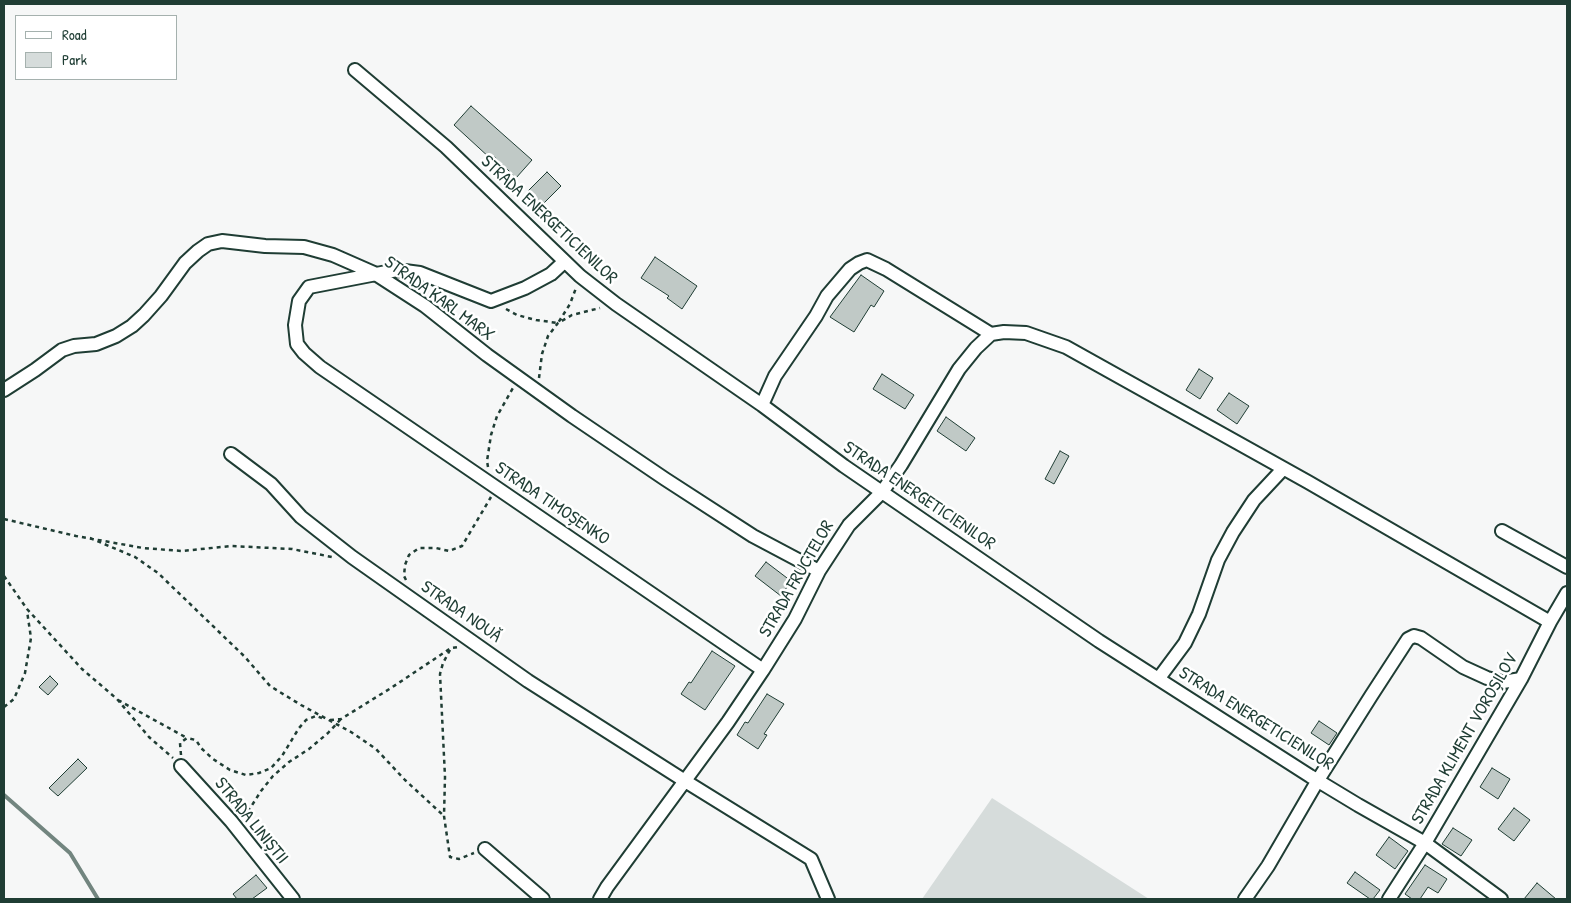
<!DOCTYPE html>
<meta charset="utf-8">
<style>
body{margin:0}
#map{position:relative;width:1571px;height:903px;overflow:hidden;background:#f6f7f7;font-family:"Patrick Hand",sans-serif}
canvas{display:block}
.frame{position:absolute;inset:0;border:5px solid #1f3d34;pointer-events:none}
.legend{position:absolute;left:15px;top:15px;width:162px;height:65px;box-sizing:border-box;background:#fff;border:1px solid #a5b1ae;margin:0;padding:6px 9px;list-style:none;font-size:15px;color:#1f3d34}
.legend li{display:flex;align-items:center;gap:10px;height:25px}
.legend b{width:25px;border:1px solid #a5b1ae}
</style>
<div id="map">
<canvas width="1571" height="903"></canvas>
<div class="frame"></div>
<ul class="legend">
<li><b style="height:6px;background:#fff"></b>Road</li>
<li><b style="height:14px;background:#d6dcdb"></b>Park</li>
</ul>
</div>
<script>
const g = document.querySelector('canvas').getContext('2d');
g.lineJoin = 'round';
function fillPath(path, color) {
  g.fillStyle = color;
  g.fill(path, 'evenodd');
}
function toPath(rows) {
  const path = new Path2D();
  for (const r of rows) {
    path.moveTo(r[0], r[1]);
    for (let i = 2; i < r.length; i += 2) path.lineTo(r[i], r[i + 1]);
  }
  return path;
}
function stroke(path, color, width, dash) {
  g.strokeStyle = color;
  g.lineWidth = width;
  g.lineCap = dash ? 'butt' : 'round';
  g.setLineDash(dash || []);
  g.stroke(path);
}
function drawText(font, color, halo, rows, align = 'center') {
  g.font = font + ' "Patrick Hand",sans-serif';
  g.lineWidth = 5;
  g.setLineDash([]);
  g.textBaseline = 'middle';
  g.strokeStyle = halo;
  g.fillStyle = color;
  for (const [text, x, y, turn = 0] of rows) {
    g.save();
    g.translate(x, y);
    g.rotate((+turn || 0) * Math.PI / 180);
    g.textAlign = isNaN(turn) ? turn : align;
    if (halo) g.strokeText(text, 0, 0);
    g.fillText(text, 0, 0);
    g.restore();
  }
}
const green = toPath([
 [992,798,1149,899,922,899]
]);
const stream = toPath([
 [4,795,70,853,98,899]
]);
const building = toPath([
 [471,106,532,160,516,178,494,156,491,159,454,125,471,106],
 [547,172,561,186,542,205,528,191,547,172],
 [655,257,697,286,682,309,667,298,669,296,641,278,655,257],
 [861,275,884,291,874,307,871,305,854,332,830,317,861,275],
 [1199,369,1213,378,1200,399,1186,390,1199,369],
 [882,374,914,395,905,409,873,389,882,374],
 [1229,393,1249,406,1237,424,1217,410,1229,393],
 [946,417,975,438,966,451,937,431,946,417],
 [1060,451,1069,456,1054,484,1045,479,1060,451],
 [766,562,791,581,781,596,755,576,766,562],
 [712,651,735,666,705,710,681,694,689,682,691,683,712,651],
 [50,676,58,684,48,695,39,687,50,676],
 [767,694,784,704,764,734,767,735,758,749,737,735,745,722,748,723,767,694],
 [1319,721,1337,733,1329,745,1311,733,1319,721],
 [78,759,87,768,58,796,49,788,78,759],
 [1492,768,1510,779,1498,799,1480,787,1492,768],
 [1514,808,1530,820,1514,841,1498,829,1514,808],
 [1453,828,1472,840,1461,856,1442,844,1453,828],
 [1389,837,1408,851,1395,869,1376,855,1389,837],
 [1425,865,1447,879,1438,893,1428,887,1420,899,1412,899,1405,894,1425,865],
 [1355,872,1380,890,1373,899,1370,899,1347,883,1355,872],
 [256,875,267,888,252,899,237,899,233,894,256,875],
 [1537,883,1556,899,1524,899,1537,883]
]);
const path = toPath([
 [506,309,517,315,536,320,558,323,570,304,576,288],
 [539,378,542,354,548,336,558,323,572,315,600,308],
 [488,467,487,461,491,435,497,416,513,388],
 [4,519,76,536,143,548,182,551,231,546,292,549,332,557],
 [90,538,135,557,158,573,245,657,270,686,301,705,351,732,376,749,405,780,444,816],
 [4,576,27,609,82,669,117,699,149,737,173,758],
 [406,580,404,576,405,565,409,555,419,548,436,548,449,551,462,546,491,497],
 [450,650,443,663,440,674,445,777,444,816,450,857,459,859,474,853],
 [118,700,187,738],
 [4,707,14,699,25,673,31,638,27,611],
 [330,720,341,719,391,688,451,648,458,647],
 [181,755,180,743,187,738,196,740,201,748,213,759,230,770,246,775,259,773,271,768,282,756,299,728,306,720,316,716,322,718],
 [245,819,247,813,261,791,273,776,289,762,309,749,328,733,341,719]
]);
const street = toPath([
 [355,70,446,147,580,276,616,304,762,405,844,466,1099,641,1310,776,1358,805,1425,843,1501,899],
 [564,262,551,274,525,288,491,301,420,273,397,270,309,287,299,301,295,325,297,344,304,353,320,367,763,670],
 [4,390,35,370,62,350,74,346,96,344,116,336,132,326,144,315,161,296,185,263,198,251,208,244,222,241,265,246,304,247,333,255,374,273,425,306,487,355,572,416,665,479,753,536,819,571],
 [762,405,775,376,816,316,827,296,850,269,859,263,867,260,886,269,991,334],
 [231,454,271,484,301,517,352,557,528,681,685,781,811,859,828,899],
 [1502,531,1567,567],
 [1159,678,1185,643,1199,614,1218,560,1233,532,1254,500,1283,469],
 [181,766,231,821,293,899],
 [485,849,543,899],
 [600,899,607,887,728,722,763,670,795,619,819,571,849,525,882,492,901,465,959,369,976,348,991,334,1004,332,1026,333,1066,347,1308,482,1550,622],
 [1245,899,1268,866,1318,780,1371,696,1408,639,1414,636,1421,638,1463,667,1487,678,1503,682,1521,679],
 [1389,899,1425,843,1521,679,1550,622,1567,593]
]);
const streetNames = [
 ["STRADA ENERGETICIENILOR",549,220,43],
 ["STRADA KARL MARX",439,299,36],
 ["STRADA ENERGETICIENILOR",919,496,34],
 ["STRADA TIMOȘENKO",552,504,34],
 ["STRADA FRUCTELOR",797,579,-60],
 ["STRADA NOUĂ",461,612,35],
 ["STRADA ENERGETICIENILOR",1256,719,32],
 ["STRADA KLIMENT VOROȘILOV",1465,739,-60],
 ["STRADA LINIȘTII",251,821,51]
];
fillPath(green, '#d6dcdb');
stroke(stream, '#72857f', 4);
fillPath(building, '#c0c9c6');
stroke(building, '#1f3d34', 1);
stroke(street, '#1f3d34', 16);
stroke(path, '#1f3d34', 2.5, [4, 4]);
stroke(street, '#fff', 12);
drawText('18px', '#1f3d34', '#fff', streetNames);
</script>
